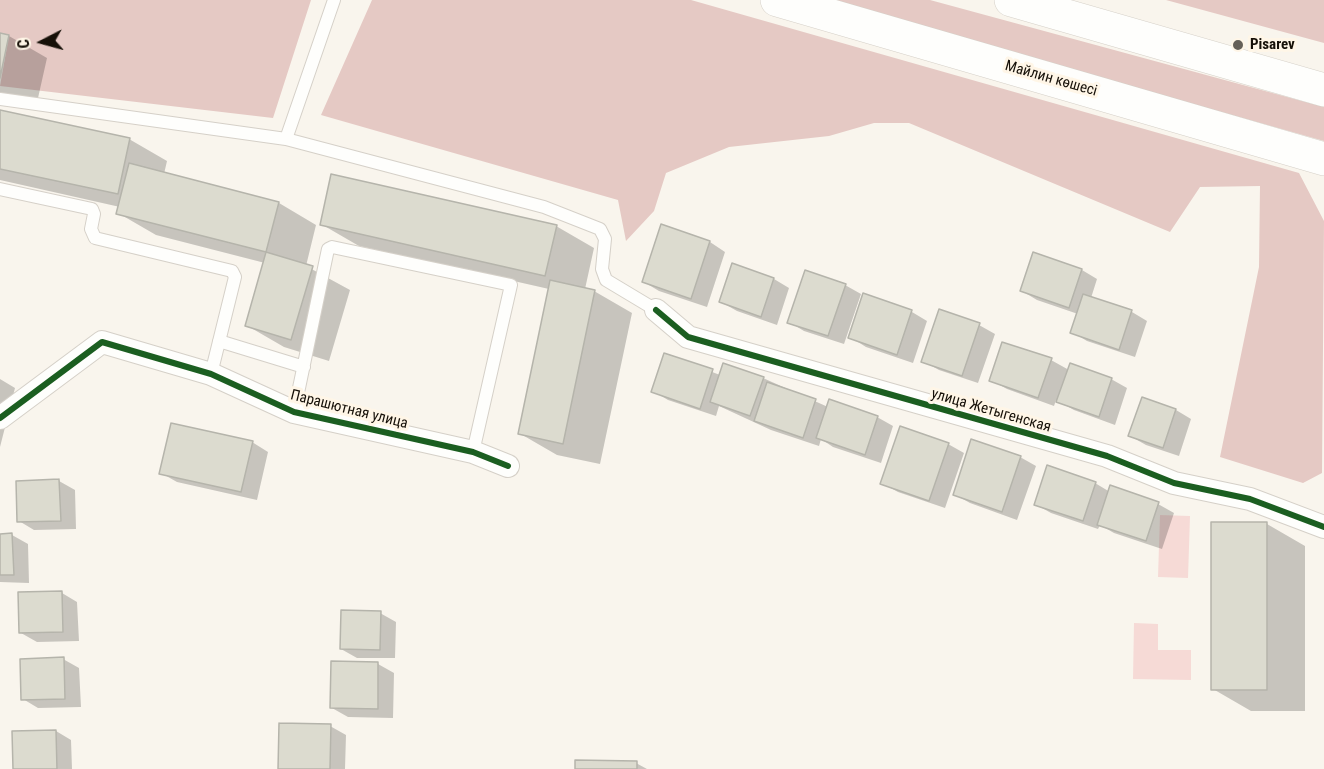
<!DOCTYPE html>
<meta charset="utf-8">
<style>
body{margin:0}
#map{position:relative;width:1324px;height:769px;overflow:hidden;background:#f9f5ed;font-family:"Roboto Condensed",sans-serif}
canvas{display:block}
.north{position:absolute;left:12px;top:12px;width:60px;height:60px;-webkit-text-stroke:4px #fff6e7;paint-order:stroke;rotate:264deg;font-size:16px;font-weight:700;line-height:24px;text-align:center;color:#161008}
.north::after{content:'';display:block;margin:auto;width:21px;height:27px;background:#161008;clip-path:polygon(50% 0,100% 100%,50% 72%,0 100%)}
</style>
<div id="map">
<canvas width="1324" height="769"></canvas>
<div class="north">С</div>
</div>
<script>
const g = document.querySelector('canvas').getContext('2d');
g.lineJoin = 'round';
function fillPath(path, color) {
  g.fillStyle = color;
  g.fill(path, 'evenodd');
}
function toPath(rows) {
  const path = new Path2D();
  for (const r of rows) {
    path.moveTo(r[0], r[1]);
    for (let i = 2; i < r.length; i += 2) path.lineTo(r[i], r[i + 1]);
  }
  return path;
}
function stroke(path, color, width, dash) {
  g.strokeStyle = color;
  g.lineWidth = width;
  g.lineCap = dash ? 'butt' : 'round';
  g.setLineDash(dash || []);
  g.stroke(path);
}
function drawText(font, color, halo, rows, align = 'center') {
  g.font = font + ' "Roboto Condensed",sans-serif';
  g.lineWidth = 6;
  g.setLineDash([]);
  g.textBaseline = 'middle';
  g.strokeStyle = halo;
  g.fillStyle = color;
  for (const [text, x, y, turn = 0] of rows) {
    g.save();
    g.translate(x, y);
    g.rotate((+turn || 0) * Math.PI / 180);
    g.textAlign = isNaN(turn) ? turn : align;
    if (halo) g.strokeText(text, 0, 0);
    g.fillText(text, 0, 0);
    g.restore();
  }
}
const green = toPath([
 [1160,515,1190,516,1188,578,1158,577],
 [1134,623,1158,624,1158,650,1191,650,1191,680,1133,679]
]);
const forest = toPath([
 [0,0,311,0,273,118,0,86,9,35,0,33],
 [372,0,691,0,1299,173,1324,221,1322,473,1303,483,1220,457,1259,267,1260,186,1200,187,1170,232,909,123,874,123,829,136,729,147,666,173,654,211,626,241,618,200,321,115],
 [825,0,930,0,1324,107,1324,141],
 [1166,0,1324,0,1324,43]
]);
const shadow = toPath([
 [0,34,9,36,47,58,36,107,0,99],
 [0,112,129,139,167,161,164,174,279,203,316,225,306,266,350,290,329,361,284,347,246,325,265,263,156,235,118,213,120,207,0,180],
 [321,224,556,226,594,248,585,289,594,291,632,313,600,464,557,455,519,433,549,289,359,246],
 [662,226,710,242,725,252,707,307,659,291,644,282],
 [1082,270,1097,279,1091,298,1132,312,1147,321,1135,357,1087,341,1072,332,1078,314,1037,300,1022,291],
 [774,279,789,288,777,325,737,311,721,302],
 [845,285,861,294,844,344,804,331,789,322],
 [864,295,912,312,927,321,913,363,866,347,850,337],
 [979,325,995,334,978,383,939,370,923,361],
 [665,354,720,375,763,378,828,407,877,417,893,426,881,463,833,447,821,439,819,446,771,430,719,406,716,416,668,400,653,391],
 [1051,360,1069,370,1111,379,1127,388,1115,425,1074,410,1056,400,1054,406,1007,389,991,380],
 [0,379,15,388,0,447],
 [1143,399,1176,410,1191,419,1179,456,1146,445,1130,436],
 [252,442,268,452,257,500,177,482,161,473],
 [948,444,964,453,945,508,898,492,882,483],
 [1020,457,1036,466,1017,520,970,503,954,494],
 [59,481,75,490,76,529,34,530,19,521],
 [1095,483,1110,492,1158,504,1174,513,1162,549,1114,533,1100,525,1098,529,1051,513,1035,504],
 [1267,524,1305,546,1305,711,1251,711,1213,689],
 [0,535,12,535,28,544,29,583,0,582],
 [62,593,77,602,79,641,37,642,21,633],
 [380,613,396,622,395,658,357,658,341,649],
 [63,659,79,668,81,707,38,708,23,699],
 [378,664,394,673,393,718,348,717,332,708],
 [330,726,346,735,345,769,280,769],
 [56,731,71,740,72,769,15,769],
 [636,763,647,769,577,769]
]);
const building = toPath([
 [0,33,9,35,0,78,0,33],
 [0,110,130,138,118,194,0,169,0,110],
 [129,163,279,202,266,252,116,214,129,163],
 [331,174,557,225,545,276,320,225,331,174],
 [661,224,710,241,691,299,642,282,661,224],
 [266,252,313,266,291,340,245,326,266,252],
 [1033,252,1082,269,1069,308,1020,291,1033,252],
 [732,263,774,278,761,317,719,302,732,263],
 [805,270,846,284,828,336,787,323,805,270],
 [550,280,595,290,563,444,518,434,550,280],
 [863,293,912,310,897,355,848,338,863,293],
 [1083,294,1132,310,1119,350,1070,333,1083,294],
 [939,309,980,323,962,376,921,362,939,309],
 [1002,342,1052,358,1038,398,989,381,1002,342],
 [664,353,713,369,700,409,651,392,664,353],
 [723,363,764,377,750,416,710,402,723,363],
 [1070,363,1112,378,1099,417,1056,402,1070,363],
 [767,382,816,399,803,438,754,421,767,382],
 [1142,397,1176,409,1163,448,1128,436,1142,397],
 [829,399,878,416,865,455,816,438,829,399],
 [171,423,253,441,241,492,159,474,171,423],
 [900,426,949,443,929,501,880,484,900,426],
 [971,439,1021,456,1002,512,953,495,971,439],
 [1047,465,1096,482,1083,521,1034,505,1047,465],
 [59,479,61,521,17,522,16,481,59,479],
 [1110,485,1159,502,1146,541,1097,525,1110,485],
 [1211,522,1267,522,1267,690,1211,690,1211,522],
 [12,533,14,575,0,575,0,534,12,533],
 [62,591,63,632,19,633,18,592,62,591],
 [341,610,381,611,380,650,340,649,341,610],
 [64,657,65,699,21,700,20,659,64,657],
 [331,661,378,662,378,709,330,708,331,661],
 [279,723,331,724,330,769,278,769,279,723],
 [56,730,57,769,13,769,12,731,56,730],
 [575,760,637,761,637,769,575,769,575,760]
]);
const service = toPath([
 [0,99,286,139,544,207,600,229,605,239,602,269,606,280,656,310],
 [286,139,334,0],
 [0,189,92,209,94,214,91,229,95,238,232,271,235,277,211,374],
 [219,341,304,367],
 [294,412,328,249,332,247,511,285,473,452]
]);
const minor = toPath([
 [656,310,688,337,1107,456,1174,483,1250,499,1324,527],
 [0,418,102,342,211,374,294,412,473,452,508,466]
]);
const primary = toPath([
 [777,0,1324,159],
 [1011,0,1324,90]
]);
const cycleway = toPath([
 [656,310,688,337,1107,456,1174,483,1250,499,1324,527],
 [0,418,102,342,211,374,294,412,473,452,508,466]
]);
const markers = [
 [1238,45,6,"#656058"]
];
const poiNames = [
 ["Pisarev",1250,45]
];
const streetNames = [
 ["Майлин көшесі",1051,79,16],
 ["Парашютная улица",349,410,14],
 ["улица Жетыгенская",991,411,16]
];
fillPath(green, '#f6dad6');
fillPath(forest, '#e5c9c4');
fillPath(shadow, '#0003');
fillPath(building, '#dcdbcf');
stroke(building, '#b5b4ab', 1.5);
stroke(service, '#d5d0c8', 14);
stroke(minor, '#d5d0c8', 24);
stroke(primary, '#d5d0c8', 34);
stroke(service, '#fefefc', 12);
stroke(minor, '#fefefc', 22);
stroke(primary, '#fefefc', 33);
stroke(cycleway, '#1b5e20', 6);
for (const [x, y, r, color] of markers) {
  const dot = new Path2D();
  dot.arc(x, y, r, 0, 2 * Math.PI);
  g.fillStyle = color;
  g.fill(dot);
  stroke(dot, '#fff6e7', 2);
}
drawText('bold 15px', '#161008', '#fff6e7', poiNames, 'left');
drawText('15px', '#161008', '#fff6e7', streetNames);
</script>
